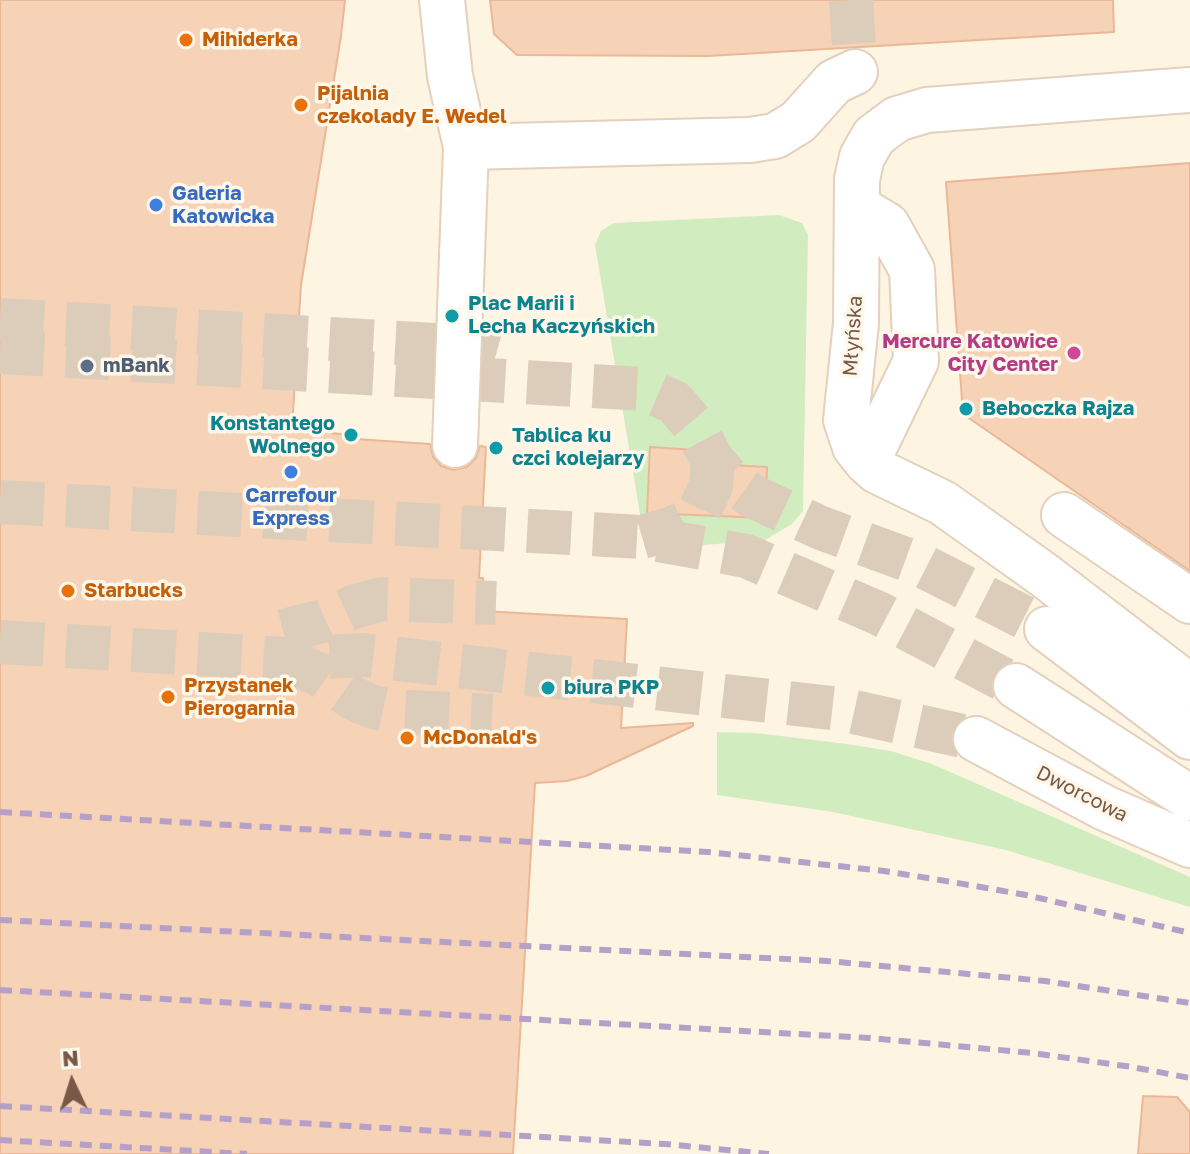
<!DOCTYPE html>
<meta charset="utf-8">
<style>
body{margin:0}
#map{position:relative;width:1190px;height:1154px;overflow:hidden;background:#fef4e2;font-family:"Golos Text",sans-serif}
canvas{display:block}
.north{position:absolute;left:32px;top:1042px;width:80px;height:80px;-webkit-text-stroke:6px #fff7ea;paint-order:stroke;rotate:356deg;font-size:22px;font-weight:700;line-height:32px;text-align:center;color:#785946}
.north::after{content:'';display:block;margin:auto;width:28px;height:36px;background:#785946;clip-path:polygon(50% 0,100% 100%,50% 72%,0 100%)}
</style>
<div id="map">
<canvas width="1190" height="1154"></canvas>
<div class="north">N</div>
</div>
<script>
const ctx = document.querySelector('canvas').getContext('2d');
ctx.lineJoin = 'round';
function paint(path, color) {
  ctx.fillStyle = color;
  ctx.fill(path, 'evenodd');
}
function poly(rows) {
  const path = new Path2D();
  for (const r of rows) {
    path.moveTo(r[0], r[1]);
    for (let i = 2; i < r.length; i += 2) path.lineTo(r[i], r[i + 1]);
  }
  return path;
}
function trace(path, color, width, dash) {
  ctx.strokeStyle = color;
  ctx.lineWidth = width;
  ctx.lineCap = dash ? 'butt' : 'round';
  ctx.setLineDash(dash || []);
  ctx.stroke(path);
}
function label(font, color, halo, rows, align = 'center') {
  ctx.font = font + ' "Golos Text",sans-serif';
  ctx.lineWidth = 7;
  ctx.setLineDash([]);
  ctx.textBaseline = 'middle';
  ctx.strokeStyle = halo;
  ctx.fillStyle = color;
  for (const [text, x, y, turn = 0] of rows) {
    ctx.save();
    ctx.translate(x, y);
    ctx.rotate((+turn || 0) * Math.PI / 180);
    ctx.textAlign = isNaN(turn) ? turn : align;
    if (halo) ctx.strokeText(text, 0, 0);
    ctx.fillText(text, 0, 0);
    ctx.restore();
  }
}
const green = poly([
 [779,215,802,223,808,235,803,511,792,524,765,540,692,546,664,542,647,530,641,520,595,245,601,231,614,223],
 [717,732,756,733,847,744,891,751,932,764,1190,877,1190,907,1006,850,833,812,717,795]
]);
const building = poly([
 [0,0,345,0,341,36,301,285,292,428,356,436,356,439,430,444,433,457,441,466,453,470,467,467,476,458,480,446,486,447,479,578,483,578,482,611,627,619,621,728,693,723,693,726,586,776,567,781,535,783,513,1154,0,1154,0,0],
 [490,0,1113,0,1114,32,708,56,517,55,494,34,490,0],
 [1190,163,1190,571,963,414,946,182,1190,163],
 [650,447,695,450,695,463,767,467,765,518,647,513,650,447],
 [1143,1096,1177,1097,1190,1112,1190,1154,1138,1154,1143,1096]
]);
const minorTunnel = poly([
 [851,0,854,47],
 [0,320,453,346,495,358],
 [0,352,644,389,674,402,693,424,713,461,731,481,752,496,821,528,919,564,1047,629],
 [0,502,642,537,746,556,878,613,1016,686],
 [642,537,673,528,689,520,700,509,711,486,713,461],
 [283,631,323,621,353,607,382,599,496,603],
 [0,642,284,659,363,655,840,709,976,739],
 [286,660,320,675,354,699,373,707,391,711,492,716]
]);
const minor = poly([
 [442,0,450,76,466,147,750,140,775,136,798,122,834,82,855,72],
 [1190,90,927,110,897,119,874,136,862,157,857,179,856,323,846,420,855,447,867,462,877,471,943,503,1044,575,1190,687],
 [857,207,887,225,912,270,916,361,867,462],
 [455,445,466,147],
 [1064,515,1190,601],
 [1047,629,1190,737],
 [1016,686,1190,798],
 [976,739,1105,808,1190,845]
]);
const rail = poly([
 [0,812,708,852,884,871,952,882,1026,895,1190,933],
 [0,920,827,961,1045,981,1190,1003],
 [0,990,870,1038,1032,1053,1132,1067,1190,1078],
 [0,1106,665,1144,769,1154],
 [0,1140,247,1154]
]);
const markers = [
 [186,40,8,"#e8710a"],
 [301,105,8,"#e8710a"],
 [156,205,8,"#3f7fe0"],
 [452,316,8,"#0f9aa8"],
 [1074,353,8,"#d1479c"],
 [87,366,8,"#5c6f8a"],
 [966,409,8,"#0f9aa8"],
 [351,435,8,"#0f9aa8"],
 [496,448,8,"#0f9aa8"],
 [291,472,8,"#3f7fe0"],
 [68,591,8,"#e8710a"],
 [548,688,8,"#0f9aa8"],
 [168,697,8,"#e8710a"],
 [407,738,8,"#e8710a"]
];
const foodNames = [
 ["Mihiderka",202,40],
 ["Pijalnia",317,94],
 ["czekolady E. Wedel",317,117],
 ["Starbucks",84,591],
 ["Przystanek",184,686],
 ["Pierogarnia",184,709],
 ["McDonald's",423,738]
];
const shopNames = [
 ["Galeria",172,194],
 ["Katowicka",172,217],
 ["Carrefour",291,496,"center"],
 ["Express",291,519,"center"]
];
const cultureNames = [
 ["Plac Marii i",468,304],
 ["Lecha Kaczyńskich",468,327],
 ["Beboczka Rajza",982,409],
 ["Konstantego",335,424,"right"],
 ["Wolnego",335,447,"right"],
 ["Tablica ku",512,436],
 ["czci kolejarzy",512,459],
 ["biura PKP",564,688]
];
const streetNames = [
 ["Młyńska",853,336,-86],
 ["Dworcowa",1082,794,27]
];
const hotelNames = [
 ["Mercure Katowice",1058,342],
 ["City Center",1058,365]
];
const serviceNames = [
 ["mBank",103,366]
];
paint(green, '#d1edbf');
paint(building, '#f6d2b7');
trace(building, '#eab896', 2);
trace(minorTunnel, '#dccdbb', 44, [44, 22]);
trace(minor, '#e3d0bd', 48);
trace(minor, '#fff', 44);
trace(rail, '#b6a0c8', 6, [12, 8]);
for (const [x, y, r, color] of markers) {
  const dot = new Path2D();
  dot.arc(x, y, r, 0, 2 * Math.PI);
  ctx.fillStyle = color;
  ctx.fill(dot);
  trace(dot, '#fff7ea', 3);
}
label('bold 20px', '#c56008', '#fff7ea', foodNames, 'left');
label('bold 20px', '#366cbe', '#fff7ea', shopNames, 'left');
label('bold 20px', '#0d838f', '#fff7ea', cultureNames, 'left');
label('20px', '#785946', '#fff7ea', streetNames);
label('bold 20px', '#b23c85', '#fff7ea', hotelNames, 'right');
label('bold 20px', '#4e5e75', '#fff7ea', serviceNames, 'left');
</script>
